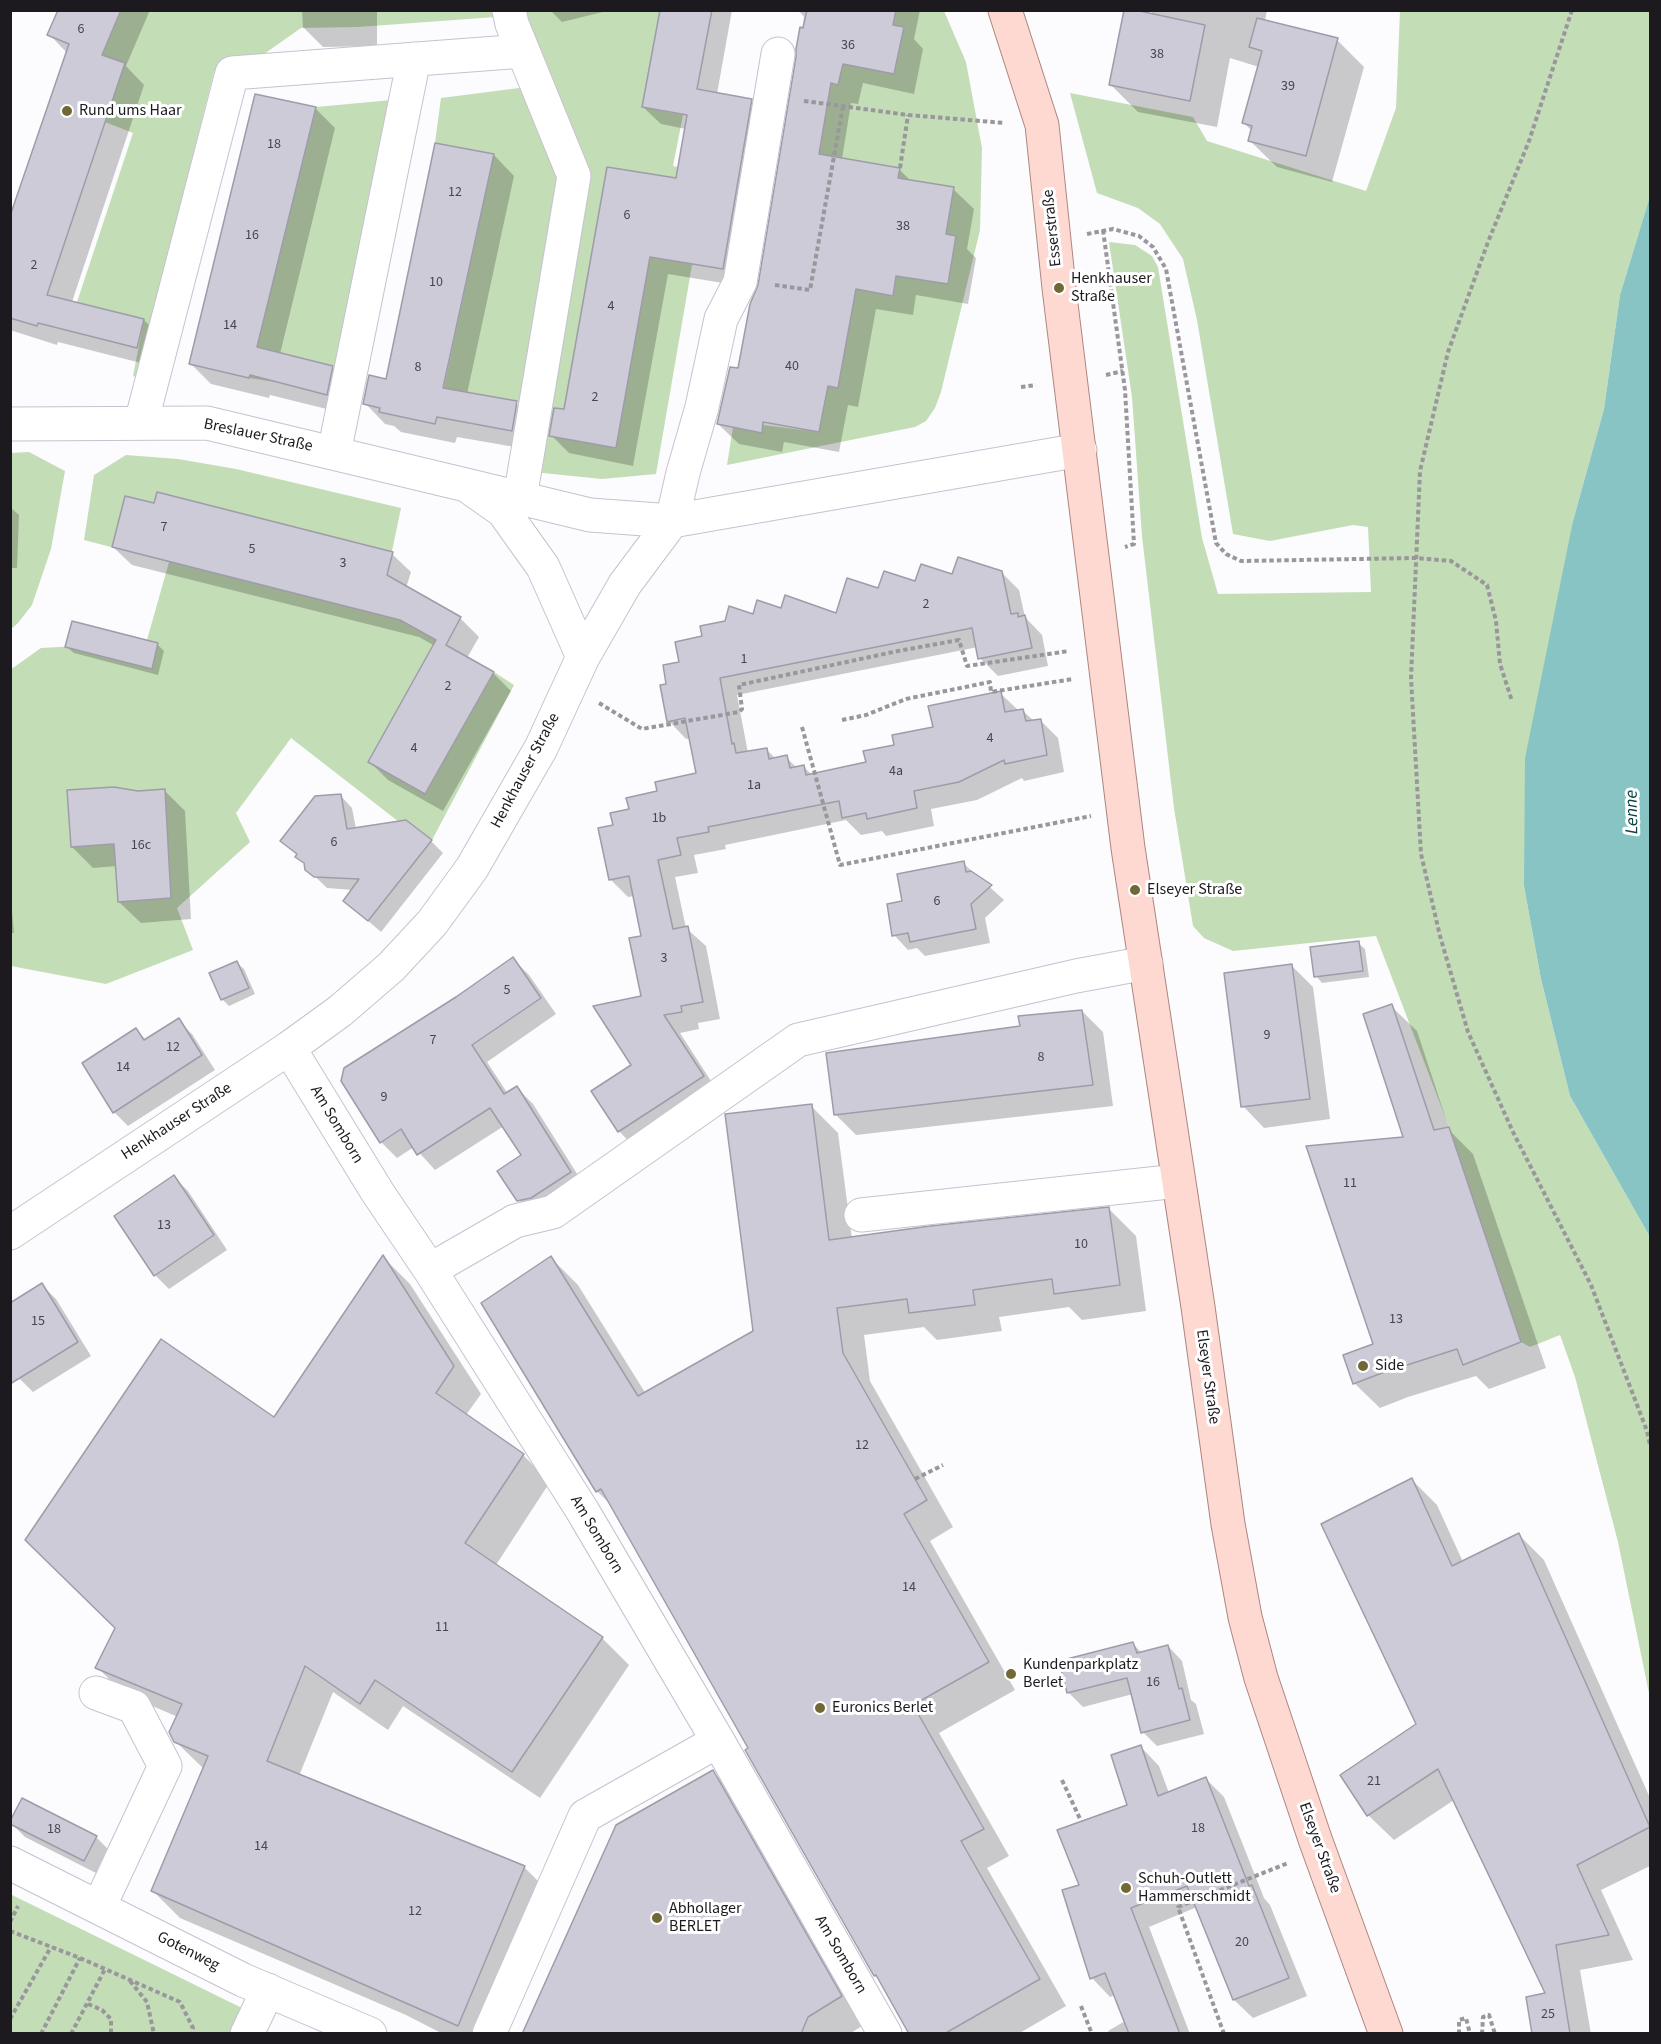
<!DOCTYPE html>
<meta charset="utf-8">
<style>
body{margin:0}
#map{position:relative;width:1661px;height:2044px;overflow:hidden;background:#fcfbfe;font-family:"Source Sans 3",sans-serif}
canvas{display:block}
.frame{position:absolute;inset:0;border:12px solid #1c1a1f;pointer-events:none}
</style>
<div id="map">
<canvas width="1661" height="2044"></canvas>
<div class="frame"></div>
</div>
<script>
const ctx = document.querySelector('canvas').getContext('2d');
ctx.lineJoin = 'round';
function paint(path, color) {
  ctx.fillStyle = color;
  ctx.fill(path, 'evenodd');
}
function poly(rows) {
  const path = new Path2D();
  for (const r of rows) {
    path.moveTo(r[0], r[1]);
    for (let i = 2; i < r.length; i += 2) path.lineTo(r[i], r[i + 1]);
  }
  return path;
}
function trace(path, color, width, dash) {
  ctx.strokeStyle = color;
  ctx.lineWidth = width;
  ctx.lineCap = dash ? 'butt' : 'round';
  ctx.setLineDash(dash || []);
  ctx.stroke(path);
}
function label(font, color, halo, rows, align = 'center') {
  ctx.font = font + ' "Source Sans 3",sans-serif';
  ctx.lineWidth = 6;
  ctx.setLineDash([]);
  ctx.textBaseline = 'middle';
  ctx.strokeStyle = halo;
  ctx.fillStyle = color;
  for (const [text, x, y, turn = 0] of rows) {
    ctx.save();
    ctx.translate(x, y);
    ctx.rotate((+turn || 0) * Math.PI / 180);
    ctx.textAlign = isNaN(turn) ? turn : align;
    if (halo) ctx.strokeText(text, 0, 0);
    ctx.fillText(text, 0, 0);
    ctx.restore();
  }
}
const green = poly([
 [121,11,495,11,496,17,358,27,301,28,254,61,224,64,214,72,182,198,143,379,133,376,144,319,77,302,133,133,105,122,125,63,102,55],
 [522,11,660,11,642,107,683,115,673,166,716,175,700,265,692,265,656,474,602,479,533,472,573,229],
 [896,11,944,11,966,62,982,148,980,230,941,392,935,408,926,421,915,427,727,465,733,427,761,432,763,425,819,432,828,386,800,267,824,125,800,77,838,85,843,64,894,74,904,27,893,25],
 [1400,11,1650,11,1650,196,1620,295,1604,409,1573,521,1524,886,1541,979,1570,1096,1650,1237,1650,1698,1618,1542,1575,1377,1560,1335,1530,1347,1521,1342,1449,1127,1376,936,1233,951,1204,938,1193,926,1174,808,1142,536,1132,397,1109,242,1135,245,1152,256,1158,267,1202,538,1218,594,1371,592,1368,527,1353,525,1270,541,1233,534,1197,320,1183,259,1160,224,1138,208,1097,193,1070,93,1193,117,1207,141,1366,191,1396,108],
 [527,87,559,171,528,403,468,392,441,401,494,154,435,143,441,98],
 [392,100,342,368,283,353,275,382,249,378,316,107],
 [29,452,65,471,51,549,32,605,18,623,11,629,11,453],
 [126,455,178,459,236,469,401,508,387,575,461,617,446,645,494,672,514,685,432,840,403,825,291,738,236,813,250,842,177,908,193,950,106,984,11,966,10,670,41,648,151,642,147,640,169,562,84,540,94,475],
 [10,1894,244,2009,231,2033,11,2033]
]);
const water = poly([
 [1650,196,1650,1237,1570,1096,1541,979,1524,886,1525,758,1573,521,1604,409,1620,295]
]);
const shadow = poly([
 [59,10,150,10,126,66,144,85,72,302,144,320,164,340,157,367,58,342,57,345,10,330,10,221,67,53,49,34],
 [302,10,377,10,377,46,323,47,303,27],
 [550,10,611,10,562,22],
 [661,10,732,10,717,94,751,100,769,118,741,286,668,274,633,466,569,453,551,435,565,411,677,180,686,129,661,124,643,107],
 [798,10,920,10,914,39,923,49,914,94,863,83,858,104,851,103,842,159,899,169,911,181,953,189,974,209,967,249,976,258,968,304,916,295,913,315,876,309,858,407,848,405,839,452,784,442,782,452,739,444,718,424,740,370,760,286,804,17],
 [1153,10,1267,10,1265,21,1337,40,1364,67,1332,182,1277,167,1250,141,1252,131,1244,123,1259,67,1230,58,1217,127,1138,112,1111,85],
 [315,108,335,128,280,354,332,367,352,388,347,414,270,395,269,398,211,384,190,363],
 [494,155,514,176,467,394,516,403,537,423,532,450,457,437,455,443,401,432,394,426,385,424,365,403,387,381],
 [10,507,19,515,17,568,10,568],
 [113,547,392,554,411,572,406,588,460,618,479,637,467,658,493,673,511,691,443,811,388,780,370,762,435,646,419,637,132,565],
 [1001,572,1019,590,1025,617,1042,635,1048,666,998,676,980,658,978,647,737,695,748,753,766,749,776,759,786,757,797,768,804,767,812,775,867,763,896,746,1000,693,1018,710,1023,711,1034,721,1040,720,1058,738,1064,772,1024,781,1022,778,977,800,931,809,934,826,886,836,882,831,861,835,846,820,725,845,726,849,694,855,698,873,675,877,686,928,706,946,720,1019,698,1023,699,1029,680,1033,720,1095,636,1149,619,1131,633,1066,643,997,642,937,634,896,628,897,610,879,615,826,631,810,659,793,698,774,691,738,686,739,669,721,668,685,681,663,704,637,754,616,782,610,837,615,879,590,953,576],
 [157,644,164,651,158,675,74,653,67,647],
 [164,790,185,811,191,919,141,923,119,902,117,866,93,868,72,847,138,792],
 [340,795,352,808,356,829,431,841,443,853,381,932,345,901,353,890,327,888,307,869,306,865,298,856,282,841],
 [963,863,1004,900,985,918,990,943,925,956,917,948,908,950,894,935,904,902],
 [10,890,14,933,10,933],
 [1358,943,1365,949,1369,977,1322,983,1316,976],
 [513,959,529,975,556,1014,487,1062,508,1094,517,1088,533,1104,586,1188,535,1216,519,1200,523,1156,504,1126,435,1170,414,1147,397,1158,381,1142,346,1068],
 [237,963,244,969,255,994,229,1006,222,999],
 [1292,966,1313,987,1330,1119,1264,1128,1243,1106],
 [1391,1006,1417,1031,1450,1131,1473,1154,1546,1368,1489,1389,1476,1376,1408,1397,1380,1408,1354,1383,1374,1345,1405,1138],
 [1082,1011,1103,1032,1113,1106,856,1135,835,1114],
 [178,1020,192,1034,215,1070,128,1126,114,1112,136,1030,146,1040],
 [811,1106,838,1133,852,1239,1109,1209,1136,1236,1146,1311,1082,1320,1069,1307,999,1317,1002,1331,937,1340,924,1327,864,1335,870,1381,953,1527,930,1541,1015,1690,939,1733,1009,1856,987,1868,1066,2006,1018,2034,911,2034,883,1983,875,1976,747,1751,750,1749,612,1506,597,1491,551,1258,578,1285,646,1394,755,1332],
 [174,1177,188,1191,227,1250,169,1289,155,1275],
 [383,1257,410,1284,481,1394,466,1415,523,1455,550,1482,496,1565,602,1638,629,1665,540,1798,403,1706,388,1730,333,1692,299,1776,524,1867,551,1894,493,2034,443,2034,406,2015,180,1918,153,1891,204,1769,175,1741,178,1717,124,1694,97,1667,275,1419],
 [42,1285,56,1299,91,1356,33,1392,19,1378],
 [1412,1480,1437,1505,1463,1562,1519,1535,1544,1560,1650,1798,1650,1866,1601,1890,1633,1960,1580,1970,1591,2034,1533,2034,1547,1994,1454,1800,1394,1840,1368,1815,1342,1776,1418,1724],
 [1133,1644,1142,1653,1168,1646,1182,1661,1191,1700,1196,1704,1204,1734,1157,1746,1143,1732,1133,1694,1083,1707,1069,1693,1061,1662],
 [1141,1747,1159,1766,1169,1793,1206,1779,1224,1797,1264,1898,1270,1905,1307,1996,1253,2018,1234,2000,1197,1907,1149,1927,1190,2034,1109,2034,1108,2031,1125,2021,1115,1995,1110,1997,1092,1978,1080,1886,1129,1806],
 [712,1771,738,1797,867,2023,849,2034,524,2034],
 [11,1823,96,1837,110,1851,98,1874,25,1837]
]);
const building = poly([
 [58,10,121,10,102,55,125,63,47,295,144,319,137,348,38,323,37,326,10,318,10,216,69,44,47,35,58,10],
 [660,10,712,10,697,89,752,99,723,269,650,257,616,448,549,436,554,408,564,409,607,167,676,178,687,115,642,107,660,10],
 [807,10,896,10,893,25,904,27,894,74,843,64,838,85,831,83,819,154,900,168,898,178,954,187,946,234,956,236,948,284,896,276,893,296,856,289,838,388,828,386,819,432,763,422,762,433,717,424,730,367,738,368,750,304,758,285,796,57,796,49,800,27,803,28,807,10],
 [1124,10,1135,10,1205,25,1190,101,1109,85,1124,10],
 [1257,18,1338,38,1306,156,1248,141,1252,126,1242,123,1262,51,1249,47,1257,18],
 [255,94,316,107,257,347,333,366,327,395,250,375,249,378,189,364,255,94],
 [435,143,494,154,443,388,517,401,512,431,437,417,435,424,379,412,380,408,363,404,369,375,386,379,435,143],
 [157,492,393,552,387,575,461,617,446,645,494,672,425,794,368,762,436,640,400,620,112,547,125,496,154,503,157,492],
 [958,557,1002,571,1011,614,1018,613,1018,617,1025,615,1032,648,978,659,972,628,720,678,732,744,734,743,736,753,767,748,769,759,787,755,790,768,804,765,806,775,866,762,863,751,894,745,892,735,933,727,928,706,1001,691,1005,712,1023,709,1026,721,1041,719,1047,755,1005,764,1004,760,959,782,914,791,917,808,867,819,866,813,842,818,839,801,708,827,709,832,677,838,681,855,658,860,673,929,688,926,703,1002,681,1006,682,1012,664,1015,704,1076,618,1132,591,1091,631,1065,593,1006,641,996,629,938,641,936,629,876,609,880,598,828,613,825,610,813,629,809,626,798,657,791,655,782,696,773,685,718,667,722,660,685,666,684,663,665,679,662,675,642,702,636,700,626,725,621,729,606,753,614,757,600,781,608,785,595,836,613,847,578,878,588,884,571,915,581,921,564,952,574,958,557],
 [72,621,158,643,152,669,65,647,72,621],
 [114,787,138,791,165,789,171,898,118,902,114,844,71,847,67,790,114,787],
 [341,794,347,829,406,820,432,840,368,921,343,901,359,879,314,877,305,870,304,863,295,857,297,854,280,841,315,796,341,794],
 [964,861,966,872,971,871,992,885,971,904,976,929,910,942,908,933,892,936,887,904,902,901,897,874,964,861],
 [1359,941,1363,971,1314,977,1310,947,1359,941],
 [513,957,541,998,472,1045,504,1094,517,1086,571,1172,531,1198,517,1201,497,1171,521,1155,490,1108,417,1155,401,1129,380,1143,341,1081,344,1068,456,997,513,957],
 [237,961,249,988,221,1000,209,973,237,961],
 [1292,964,1310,1099,1241,1107,1224,973,1292,964],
 [1392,1004,1434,1130,1449,1127,1521,1342,1463,1365,1457,1349,1382,1373,1353,1384,1343,1355,1373,1344,1306,1146,1403,1137,1363,1014,1392,1004],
 [1082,1010,1093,1085,834,1115,826,1053,1020,1026,1018,1016,1082,1010],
 [179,1018,202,1055,113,1113,82,1063,136,1028,144,1040,179,1018],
 [812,1104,829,1240,930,1226,1109,1207,1120,1285,1054,1294,1052,1279,973,1290,975,1305,909,1313,907,1299,837,1308,843,1353,927,1500,904,1514,989,1662,913,1705,984,1829,961,1841,1040,1979,944,2034,909,2034,876,1975,874,1976,745,1750,748,1748,601,1489,596,1492,481,1303,551,1256,638,1396,753,1331,725,1114,812,1104],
 [174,1175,214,1235,154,1276,114,1216,174,1175],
 [383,1255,454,1366,436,1393,524,1454,465,1543,603,1637,512,1772,375,1680,360,1704,305,1666,267,1761,525,1866,458,2026,151,1891,208,1756,174,1742,169,1732,182,1704,95,1668,115,1628,25,1540,161,1339,274,1417,383,1255],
 [42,1283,78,1342,10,1384,10,1303,42,1283],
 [1412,1478,1452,1566,1519,1533,1650,1827,1577,1865,1609,1935,1556,1945,1570,2034,1532,2034,1526,1997,1545,1993,1438,1769,1367,1816,1340,1775,1416,1724,1321,1524,1412,1478],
 [1133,1642,1137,1653,1168,1645,1179,1689,1182,1688,1190,1720,1141,1733,1127,1678,1067,1693,1059,1661,1133,1642],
 [1141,1745,1158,1796,1206,1777,1249,1886,1252,1885,1289,1978,1233,2000,1187,1886,1131,1908,1180,2034,1129,2034,1105,1973,1090,1979,1062,1890,1079,1885,1057,1830,1127,1805,1111,1755,1141,1745],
 [713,1770,842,1996,808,2017,801,2034,522,2034,616,1825,713,1770],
 [22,1798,97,1836,84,1861,10,1824,10,1821,22,1798]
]);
const path = poly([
 [1572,10,1529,141,1488,242,1448,352,1420,471,1411,678,1421,854,1440,936,1468,1032,1513,1132,1591,1285,1647,1431,1650,1445],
 [804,101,908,115,1005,123],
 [900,168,908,115],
 [1103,230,1125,390,1134,544,1125,547],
 [1087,234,1113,229,1139,236,1153,247,1166,269,1216,543,1226,554,1241,561,1416,558,1451,561,1487,585,1496,621,1500,664,1512,701],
 [775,285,810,290,843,106],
 [1106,375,1123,371],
 [1021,387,1036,385],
 [599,703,642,729,739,712,742,709,739,685,898,651,959,640,967,666,1069,651],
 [842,720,866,715,906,699,990,682,991,692,1073,679],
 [802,727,840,865,1091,816],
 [915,1479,943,1465],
 [1062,1780,1081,1821],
 [10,1922,18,1906],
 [10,1931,80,1958,180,2002,193,2028,192,2034],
 [130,1981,147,2002,154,2034],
 [88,2004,102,2010,111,2019,111,2034],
 [1081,2006,1092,2034],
 [10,2019,51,1947],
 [41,2034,80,1958],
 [71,2034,105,1969],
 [1224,2034,1178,1907,1288,1863],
 [1459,2034,1459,2020,1466,2018,1470,2034],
 [1482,2034,1483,2017,1489,2015,1495,2034]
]);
const minor = poly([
 [509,10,512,24,574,176,520,498],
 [141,423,232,73,523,51],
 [10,424,207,423,466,485,503,511,543,567,583,657],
 [334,453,414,59],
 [466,485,590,515,672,521,683,473,702,407,721,319,740,282,778,54],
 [289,1048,378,1193,430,1270,582,1510,718,1741,885,2034],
 [861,1215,1178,1181],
 [10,1233,289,1048,340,1011,391,967,432,923,472,868,541,748,583,657,625,584,672,521,1080,450],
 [430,1270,515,1221,553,1212,798,1040,1076,976,1146,963],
 [96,1693,134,1707,165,1766,99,1907],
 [10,1863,243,1980,370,2034],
 [247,2034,268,1990],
 [489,2034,585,1816,718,1741]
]);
const major = poly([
 [1005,10,1042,125,1059,288,1128,848,1198,1307,1228,1524,1245,1617,1261,1678,1315,1839,1386,2034]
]);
const markers = [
 [67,111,6,"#726835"],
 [1059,288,6,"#726835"],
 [1135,890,6,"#726835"],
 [1363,1366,6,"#726835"],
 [1011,1674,6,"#726835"],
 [820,1708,6,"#726835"],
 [1126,1888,6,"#726835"],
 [657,1918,6,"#726835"]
];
const numberNames = [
 ["6",81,30],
 ["36",848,46],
 ["38",1157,55],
 ["39",1288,87],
 ["18",274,145],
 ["12",455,193],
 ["6",627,216],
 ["38",903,227],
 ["16",252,236],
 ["2",34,266],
 ["10",436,283],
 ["4",611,307],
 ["14",230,326],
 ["40",792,367],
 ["8",418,368],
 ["2",595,398],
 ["7",164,528],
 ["5",252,550],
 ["3",343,564],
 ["2",926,605],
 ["1",744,660],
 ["2",448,687],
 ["4",990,739],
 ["4",414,749],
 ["4a",896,772],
 ["1a",754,786],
 ["1b",659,819],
 ["6",334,843],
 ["16c",141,846],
 ["6",937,902],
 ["3",664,959],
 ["5",507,991],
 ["9",1267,1036],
 ["7",433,1041],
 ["12",173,1048],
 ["8",1041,1058],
 ["14",123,1068],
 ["9",384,1098],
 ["11",1350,1184],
 ["13",164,1226],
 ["10",1081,1245],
 ["13",1396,1320],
 ["15",38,1322],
 ["12",862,1446],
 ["14",909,1588],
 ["11",442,1628],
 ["16",1153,1683],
 ["21",1374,1782],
 ["18",1198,1829],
 ["18",54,1830],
 ["14",261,1847],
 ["12",415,1912],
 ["20",1242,1943],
 ["25",1548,2015]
];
const poiNames = [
 ["Rund ums Haar",79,111],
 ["Henkhauser",1071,279],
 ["Straße",1071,297],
 ["Elseyer Straße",1147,890],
 ["Side",1375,1366],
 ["Kundenparkplatz",1023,1665],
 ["Berlet",1023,1683],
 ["Euronics Berlet",832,1708],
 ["Schuh-Outlett",1138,1879],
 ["Hammerschmidt",1138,1897],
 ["Abhollager",669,1909],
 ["BERLET",669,1927]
];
const streetNames = [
 ["Esserstraße",1053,228,-96],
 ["Breslauer Straße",258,436,12],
 ["Henkhauser Straße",526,771,-62],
 ["Henkhauser Straße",177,1122,-33],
 ["Am Somborn",336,1125,59],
 ["Elseyer Straße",1207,1377,82],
 ["Am Somborn",596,1535,59],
 ["Elseyer Straße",1319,1848,70],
 ["Gotenweg",188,1952,27],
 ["Am Somborn",840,1955,60]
];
const waterNames = [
 ["Lenne",1633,812,-91]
];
paint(green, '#c3ddb6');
paint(water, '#88c4c4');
paint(shadow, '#0003');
paint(building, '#cccbd7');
trace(building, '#9e9ca9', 1.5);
trace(minor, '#c7c2cf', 35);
trace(major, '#ad8680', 35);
trace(path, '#99979b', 4, [4.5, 3]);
trace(minor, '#fff', 33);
trace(major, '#fdd9d2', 33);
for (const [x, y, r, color] of markers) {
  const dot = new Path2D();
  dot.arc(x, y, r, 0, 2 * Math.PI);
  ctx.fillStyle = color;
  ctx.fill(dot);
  trace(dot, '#fff', 2);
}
label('14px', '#48464d', null, numberNames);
label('16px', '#1c1a1f', '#fff', poiNames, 'left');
label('16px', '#1c1a1f', '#fff', streetNames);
label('italic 18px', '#074142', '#fff', waterNames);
</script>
